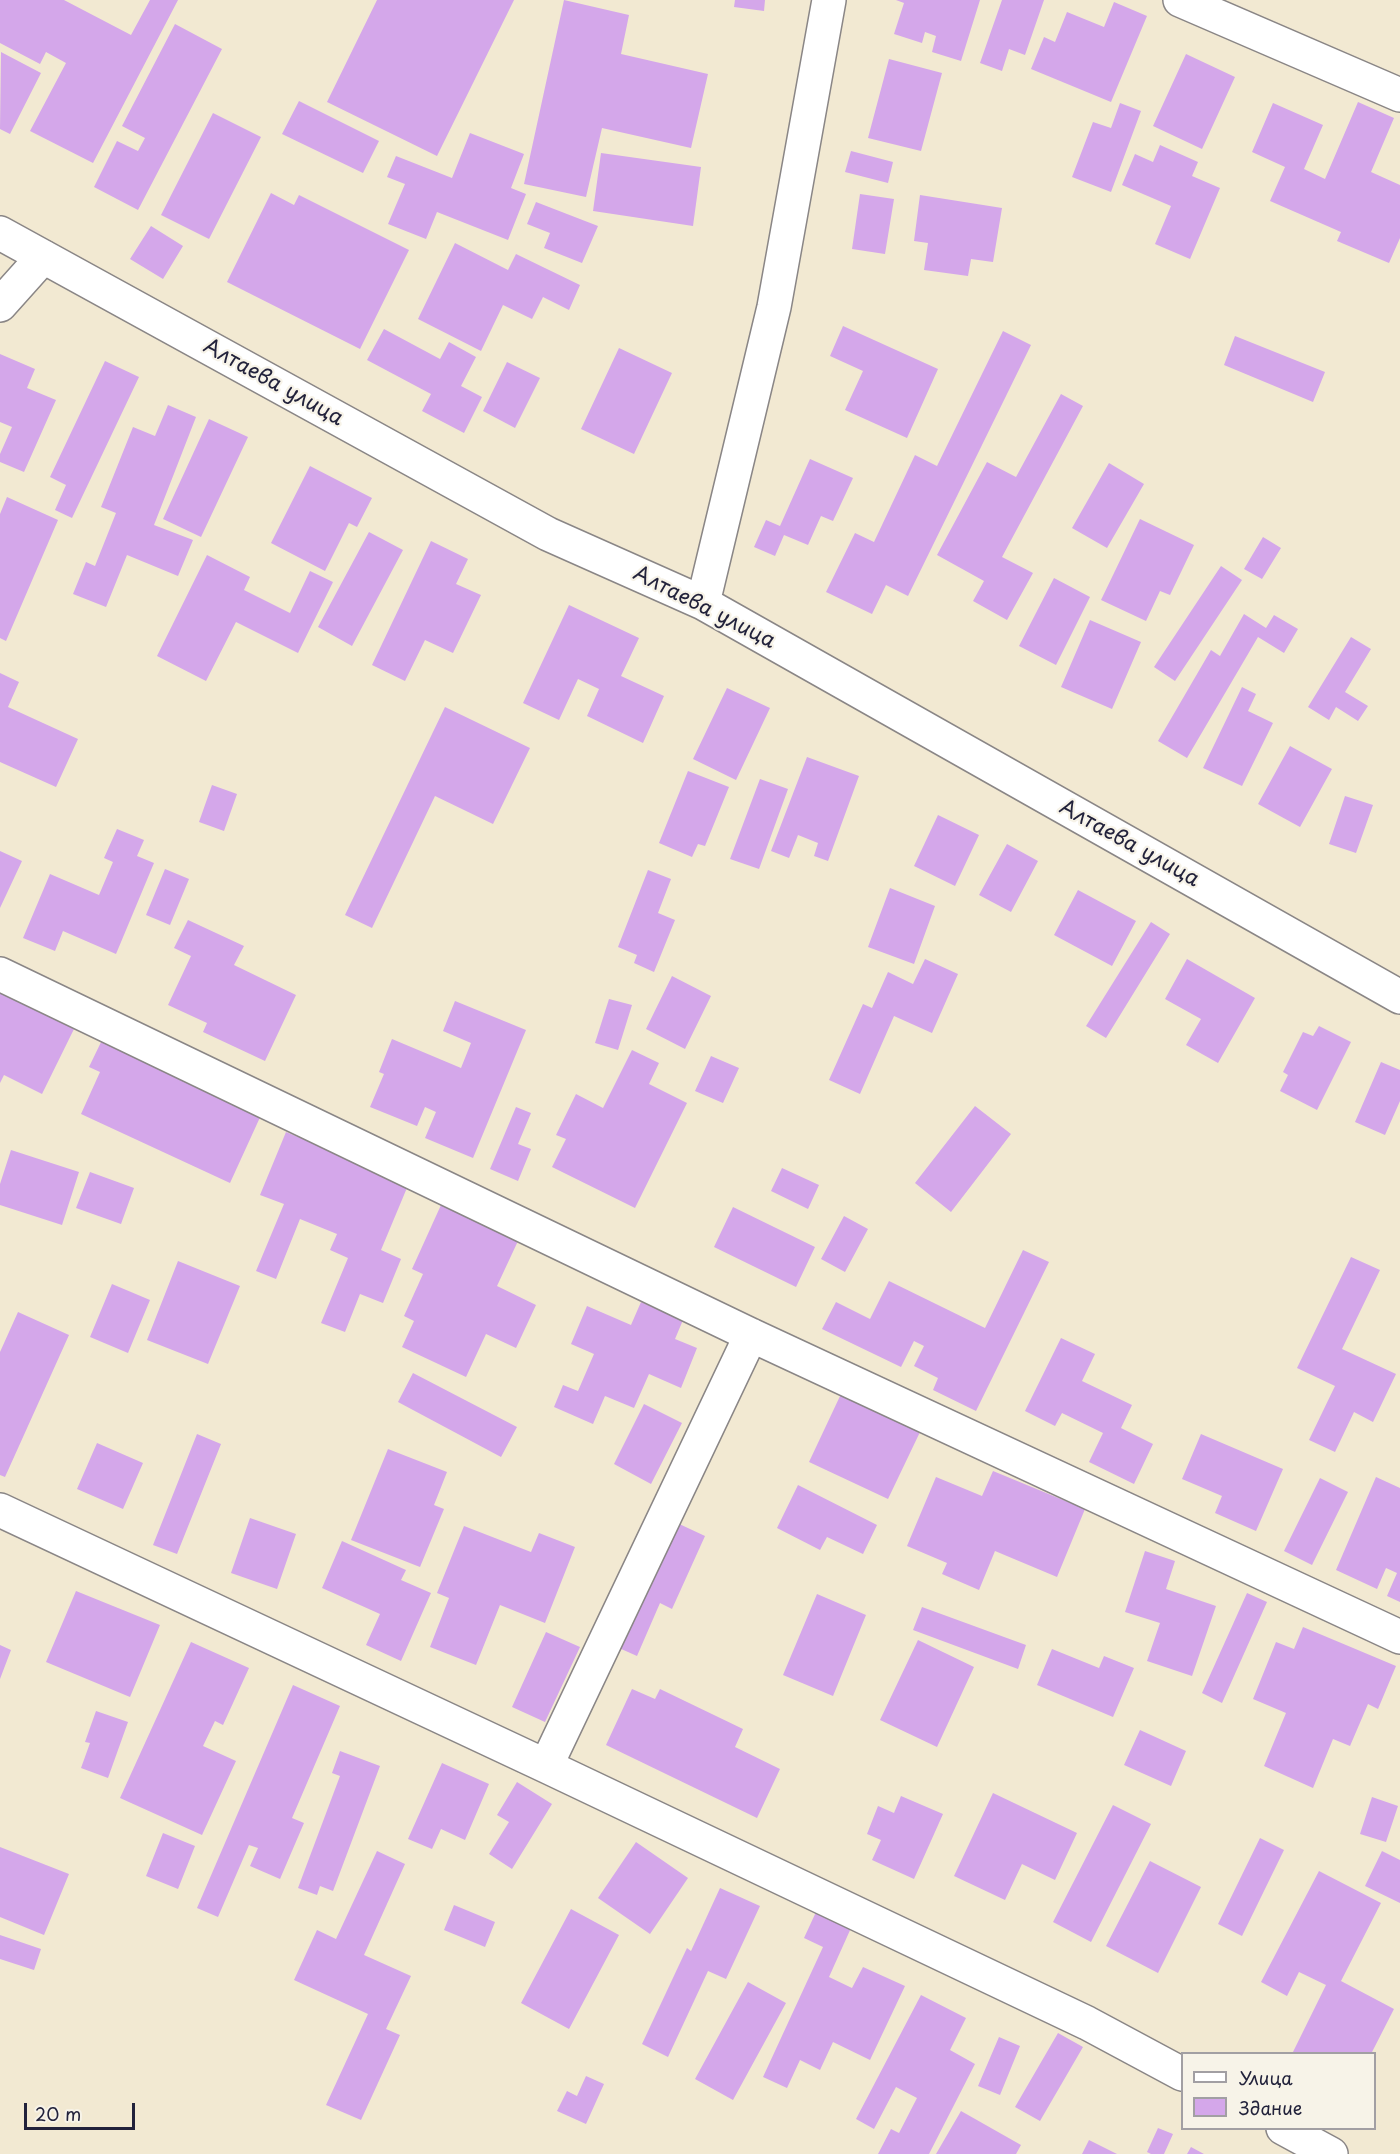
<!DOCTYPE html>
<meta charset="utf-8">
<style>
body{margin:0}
#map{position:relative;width:1400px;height:2154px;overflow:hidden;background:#f2e9d2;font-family:"Playpen Sans",sans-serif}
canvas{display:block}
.legend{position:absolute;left:1181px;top:2052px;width:195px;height:78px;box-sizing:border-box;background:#f7f3e8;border:2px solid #a29fa3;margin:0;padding:8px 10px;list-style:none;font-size:18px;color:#22223b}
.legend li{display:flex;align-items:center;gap:12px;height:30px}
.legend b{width:30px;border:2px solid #a29fa3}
.scale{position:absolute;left:24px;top:2103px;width:111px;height:27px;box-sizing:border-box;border:3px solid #22223b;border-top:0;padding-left:8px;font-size:18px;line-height:21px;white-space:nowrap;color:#22223b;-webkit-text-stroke:4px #f7f3e8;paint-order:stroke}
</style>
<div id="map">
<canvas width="1400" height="2154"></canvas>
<ul class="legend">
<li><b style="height:8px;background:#fff"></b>Улица</li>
<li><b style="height:16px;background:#d4a7ea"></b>Здание</li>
</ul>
<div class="scale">20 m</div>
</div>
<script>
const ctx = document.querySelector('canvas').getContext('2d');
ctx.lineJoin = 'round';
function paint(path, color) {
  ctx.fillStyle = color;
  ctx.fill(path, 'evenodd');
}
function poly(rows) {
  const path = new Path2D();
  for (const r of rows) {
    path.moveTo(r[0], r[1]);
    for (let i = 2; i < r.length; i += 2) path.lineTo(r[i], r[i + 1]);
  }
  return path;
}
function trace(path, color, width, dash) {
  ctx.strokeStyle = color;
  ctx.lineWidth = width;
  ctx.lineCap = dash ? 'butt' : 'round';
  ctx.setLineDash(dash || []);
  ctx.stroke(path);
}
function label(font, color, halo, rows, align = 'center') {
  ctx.font = font + ' "Playpen Sans",sans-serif';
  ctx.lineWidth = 4.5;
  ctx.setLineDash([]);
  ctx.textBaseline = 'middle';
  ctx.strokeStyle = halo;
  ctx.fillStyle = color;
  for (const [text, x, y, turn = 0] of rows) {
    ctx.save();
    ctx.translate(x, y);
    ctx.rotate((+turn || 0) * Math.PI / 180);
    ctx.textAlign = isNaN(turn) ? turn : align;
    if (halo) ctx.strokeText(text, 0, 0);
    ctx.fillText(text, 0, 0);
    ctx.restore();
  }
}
const building = poly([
 [0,0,64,0,131,35,150,0,178,0,93,163,30,131,66,63,46,52,40,64,0,43],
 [377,0,514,0,437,156,327,102],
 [564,0,629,15,621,54,708,74,691,148,602,128,586,197,524,184],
 [735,0,765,0,764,11,734,7],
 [896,0,980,0,961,61,932,52,936,36,925,32,922,43,894,34,904,3],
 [1002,0,1044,0,1025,55,1009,49,1002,71,980,63],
 [1114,2,1147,16,1111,102,1031,69,1044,37,1055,42,1067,12,1104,27],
 [175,24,222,49,138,210,94,187,117,141,138,151,145,138,122,126],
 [1,52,41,73,10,134,0,129],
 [1186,54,1235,77,1202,149,1153,126],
 [889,59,942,73,921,151,868,138],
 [299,101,379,141,363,173,282,134],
 [1358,102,1394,118,1371,172,1400,185,1400,238,1389,263,1337,241,1341,232,1270,201,1285,167,1252,152,1273,103,1323,125,1304,169,1325,179],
 [1120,103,1141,111,1111,192,1072,177,1093,122,1111,128],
 [213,113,261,137,209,239,161,215],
 [470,133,524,154,511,188,526,194,508,240,437,212,426,239,388,224,405,184,387,177,396,156,452,178],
 [1160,145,1198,162,1192,176,1220,188,1190,259,1155,244,1171,206,1122,185,1135,154,1153,162],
 [851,151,893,162,888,183,845,172],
 [601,153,701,167,693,226,593,211],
 [271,193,294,205,299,195,409,250,360,349,227,282],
 [860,194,894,199,885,254,852,249],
 [920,195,1002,208,993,262,971,259,968,276,924,270,928,243,914,241],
 [536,202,598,226,582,263,544,248,550,233,527,224],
 [151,226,183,246,163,279,130,259],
 [455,243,508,270,516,254,580,285,569,310,543,297,532,319,503,305,481,351,418,319],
 [843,326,938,369,907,438,845,410,863,371,830,356],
 [384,329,440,359,449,342,476,357,461,386,482,397,464,433,422,411,431,394,367,360],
 [1003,331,1031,345,908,596,886,585,872,614,826,592,855,533,874,542,915,455,937,466],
 [1235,336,1325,372,1313,402,1224,365],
 [619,348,672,373,634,454,581,429],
 [0,354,35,369,27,388,56,400,24,472,0,462,0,454,12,427,0,422],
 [105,361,139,377,72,518,55,510,66,485,50,477],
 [507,362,540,378,515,428,483,411],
 [1061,394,1083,406,1002,557,1033,573,1007,620,973,601,984,581,937,555,987,462,1016,477],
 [168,405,196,417,154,525,193,540,178,576,127,555,106,607,73,594,86,562,95,566,116,513,101,507,133,427,155,436],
 [209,419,248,437,201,537,163,519],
 [810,459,853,478,833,521,821,516,808,545,784,535,775,556,754,547,766,520,780,526],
 [1109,463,1144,484,1107,548,1072,528],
 [310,466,372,498,357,527,349,523,325,571,271,543],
 [7,497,58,520,6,641,0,638,0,514],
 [1140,519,1194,545,1170,595,1160,591,1146,621,1101,600],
 [369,532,403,550,352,646,318,627],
 [1263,537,1281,548,1262,579,1244,569],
 [431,541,468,559,456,584,481,595,453,653,425,640,405,681,372,665],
 [207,555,250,577,244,590,290,613,310,571,333,582,298,653,236,622,206,681,157,656],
 [1221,566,1242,580,1175,681,1154,667],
 [1054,578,1090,597,1056,665,1019,646],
 [569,605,639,638,621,676,664,696,643,743,587,716,599,689,578,679,559,720,523,703],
 [1244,614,1266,628,1274,615,1298,629,1284,653,1258,637,1187,758,1158,741,1211,650,1220,656],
 [1090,620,1141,642,1112,709,1061,687],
 [1351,637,1371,649,1345,692,1368,706,1358,721,1336,707,1329,720,1308,707],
 [0,673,19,682,8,707,78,739,56,787,0,762],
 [1242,687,1256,694,1248,711,1273,723,1242,786,1203,768],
 [727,688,770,708,736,780,693,759],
 [445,707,530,748,493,824,435,796,372,928,345,915],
 [1290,746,1332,769,1300,827,1258,804],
 [807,757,859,776,828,861,814,856,818,843,798,835,789,858,771,851],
 [688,771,729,787,705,846,698,844,692,857,659,843],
 [760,779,788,789,759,869,730,859],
 [212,785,237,794,224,831,199,822],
 [1345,796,1373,805,1356,853,1329,844],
 [938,815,979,835,955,886,914,866],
 [117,829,144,840,137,856,154,863,116,954,63,931,55,951,23,938,50,874,99,895,113,862,104,858],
 [1007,844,1038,861,1011,912,979,895],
 [0,851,22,861,0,908],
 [165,869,189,879,170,925,146,915],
 [648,870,671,879,658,913,675,920,654,972,634,963,637,955,618,947],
 [890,888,935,906,914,964,868,947],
 [1078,890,1136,921,1112,966,1054,935],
 [188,920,244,946,234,965,296,995,265,1061,203,1032,207,1023,168,1005,191,956,174,948],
 [1151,922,1170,934,1106,1038,1086,1026],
 [925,959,958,974,932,1033,894,1016,860,1094,829,1080,863,1004,872,1008,888,972,913,984],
 [1187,959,1255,998,1218,1063,1186,1045,1201,1019,1165,999],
 [672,976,711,996,685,1049,646,1029],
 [0,992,74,1029,42,1094,4,1075,0,1083],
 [609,999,632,1005,618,1050,595,1043],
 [455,1001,526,1030,473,1158,425,1138,436,1112,425,1107,417,1126,370,1107,384,1074,379,1072,392,1039,461,1068,471,1043,443,1031],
 [1319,1026,1351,1042,1317,1110,1280,1091,1288,1075,1283,1072,1303,1032,1313,1036],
 [103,1038,262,1113,230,1183,81,1114,100,1072,89,1067],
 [632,1050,659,1063,649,1084,687,1103,635,1208,552,1167,566,1139,556,1135,576,1094,603,1108],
 [711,1056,739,1068,723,1103,695,1091],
 [1381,1062,1400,1070,1400,1101,1385,1135,1355,1122],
 [975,1106,1011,1134,951,1212,915,1183],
 [516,1107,531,1113,518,1144,531,1149,518,1181,490,1169],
 [286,1132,409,1183,381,1250,401,1259,383,1303,360,1294,345,1332,321,1323,348,1258,330,1250,337,1234,300,1219,276,1279,256,1271,284,1204,260,1195],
 [11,1150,79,1172,62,1225,0,1205,0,1184],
 [782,1168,819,1185,808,1209,771,1191],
 [90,1172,134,1188,121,1224,76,1208],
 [441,1205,518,1241,497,1286,536,1305,516,1348,486,1334,466,1377,402,1347,414,1321,404,1316,423,1274,412,1269],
 [733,1207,815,1247,796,1287,714,1247],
 [844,1216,868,1229,845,1272,821,1259],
 [1023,1250,1049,1262,976,1411,933,1390,938,1378,914,1366,924,1346,914,1341,901,1367,822,1329,836,1302,870,1319,889,1281,985,1328],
 [1351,1257,1380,1270,1342,1349,1396,1374,1373,1422,1354,1412,1335,1452,1309,1440,1335,1386,1297,1368],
 [178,1261,240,1286,208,1364,147,1340],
 [112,1284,150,1300,128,1353,90,1337],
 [641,1302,683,1320,675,1339,697,1348,681,1388,649,1374,634,1408,605,1396,593,1424,554,1407,563,1385,578,1391,594,1354,571,1344,587,1306,631,1325],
 [18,1312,69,1335,5,1477,0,1475,0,1352],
 [1061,1338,1095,1354,1082,1381,1132,1405,1121,1428,1153,1444,1134,1484,1089,1462,1103,1433,1062,1413,1055,1426,1025,1411],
 [413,1373,517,1427,501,1457,398,1402],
 [841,1394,920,1432,888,1499,809,1462],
 [644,1404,682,1423,651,1484,614,1464],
 [197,1434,221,1444,177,1554,153,1545],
 [1201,1434,1283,1469,1256,1531,1215,1513,1222,1496,1182,1479],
 [97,1443,143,1463,123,1509,77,1489],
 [388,1449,447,1472,434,1505,444,1509,420,1567,351,1540],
 [993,1471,1085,1509,1057,1577,995,1551,979,1590,942,1574,947,1563,907,1546,936,1477,982,1496],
 [1376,1477,1400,1488,1400,1602,1387,1596,1397,1573,1386,1568,1377,1589,1336,1570],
 [1320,1478,1348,1492,1312,1565,1284,1551],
 [798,1485,877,1525,863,1554,827,1537,820,1550,777,1528],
 [250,1518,296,1534,277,1589,231,1573],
 [675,1522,705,1536,672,1609,660,1603,637,1656,619,1648],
 [464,1526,531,1552,539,1533,575,1547,545,1623,500,1605,476,1665,430,1647,449,1598,437,1593],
 [342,1541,406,1570,401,1580,431,1593,401,1661,366,1645,380,1614,322,1588],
 [1145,1551,1175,1561,1166,1589,1216,1606,1192,1676,1147,1661,1160,1623,1125,1612],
 [76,1591,160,1625,130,1697,46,1662],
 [1247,1593,1267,1602,1222,1703,1202,1693],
 [817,1594,866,1615,833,1696,783,1675],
 [922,1607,1026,1645,1018,1669,913,1630],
 [1303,1627,1396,1666,1378,1709,1368,1704,1350,1746,1333,1739,1313,1788,1264,1766,1286,1713,1253,1699,1276,1642,1294,1649],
 [546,1632,580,1647,545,1722,512,1707],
 [918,1640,974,1667,937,1747,880,1720],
 [191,1642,249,1668,223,1725,215,1721,203,1746,236,1761,202,1835,120,1798],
 [0,1645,11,1650,0,1679],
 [1052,1649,1099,1668,1104,1656,1134,1668,1113,1717,1037,1685],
 [293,1685,340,1706,292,1818,304,1823,280,1879,250,1866,258,1848,249,1845,218,1917,197,1908],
 [632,1689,655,1699,660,1689,743,1729,735,1747,780,1769,757,1818,606,1745],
 [96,1711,128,1722,108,1778,81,1768,90,1743,85,1742],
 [1140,1730,1186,1751,1171,1786,1124,1765],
 [340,1751,380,1766,333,1891,320,1886,317,1895,298,1888,340,1776,332,1773],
 [442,1763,489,1784,465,1840,441,1829,432,1849,408,1839],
 [517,1782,552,1804,512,1869,489,1854,509,1822,497,1815],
 [993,1793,1077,1833,1055,1880,1022,1864,1005,1900,954,1876],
 [901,1796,943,1814,914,1879,872,1860,881,1840,867,1834,878,1806,894,1813],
 [1372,1797,1398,1806,1386,1842,1360,1834],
 [1113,1805,1151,1824,1091,1942,1053,1922],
 [163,1833,195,1846,178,1889,146,1876],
 [1260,1838,1284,1850,1242,1936,1218,1924],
 [636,1842,688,1878,650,1934,598,1898],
 [0,1847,69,1874,44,1935,0,1917],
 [377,1851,405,1864,364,1955,411,1976,386,2029,400,2035,361,2120,326,2105,368,2014,294,1980,317,1930,336,1939],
 [1382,1851,1400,1860,1400,1903,1365,1886],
 [1150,1861,1201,1887,1158,1973,1106,1946],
 [1319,1871,1381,1903,1341,1981,1394,2009,1371,2054,1292,2054,1326,1985,1299,1972,1287,1996,1261,1982],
 [720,1888,760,1906,726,1979,708,1971,668,2057,642,2044,687,1948,691,1951],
 [454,1905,495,1922,485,1947,444,1930],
 [571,1909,619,1935,569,2029,521,2003],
 [816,1912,851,1928,829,1977,852,1988,863,1967,905,1986,870,2060,833,2042,820,2070,800,2060,787,2088,763,2077,823,1947,804,1938],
 [0,1935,41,1949,34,1970,0,1959],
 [748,1982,786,2003,733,2100,695,2079],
 [921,1995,966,2018,950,2050,975,2064,929,2154,878,2154,891,2129,899,2133,917,2098,896,2087,874,2129,856,2119],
 [1058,2033,1083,2047,1040,2121,1015,2107],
 [999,2037,1020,2046,1000,2095,978,2086],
 [586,2076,604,2084,586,2124,557,2111,567,2091,577,2096],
 [961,2111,1021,2145,1016,2154,936,2154],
 [1158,2128,1173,2134,1164,2154,1151,2154,1147,2152],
 [1089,2140,1117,2154,1082,2154],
 [1191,2147,1204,2154,1187,2154]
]);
const street = poly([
 [1180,0,1400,95],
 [0,305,43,257],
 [0,974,751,1335,1400,1637],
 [0,1510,546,1766,1087,2023,1182,2074],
 [546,1766,751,1335],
 [1283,2128,1331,2154]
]);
const secondary = poly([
 [0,233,548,534,703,603,1400,997],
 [703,603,774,307,829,0]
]);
const streetNames = [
 ["Алтаева улица",273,383,29],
 ["Алтаева улица",704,608,27],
 ["Алтаева улица",1129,844,29]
];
paint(building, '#d4a7ea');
trace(street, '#8a8686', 36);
trace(secondary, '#8a8686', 36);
trace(street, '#fff', 33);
trace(secondary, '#fff', 33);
label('21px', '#22223b', '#f7f3e8', streetNames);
</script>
